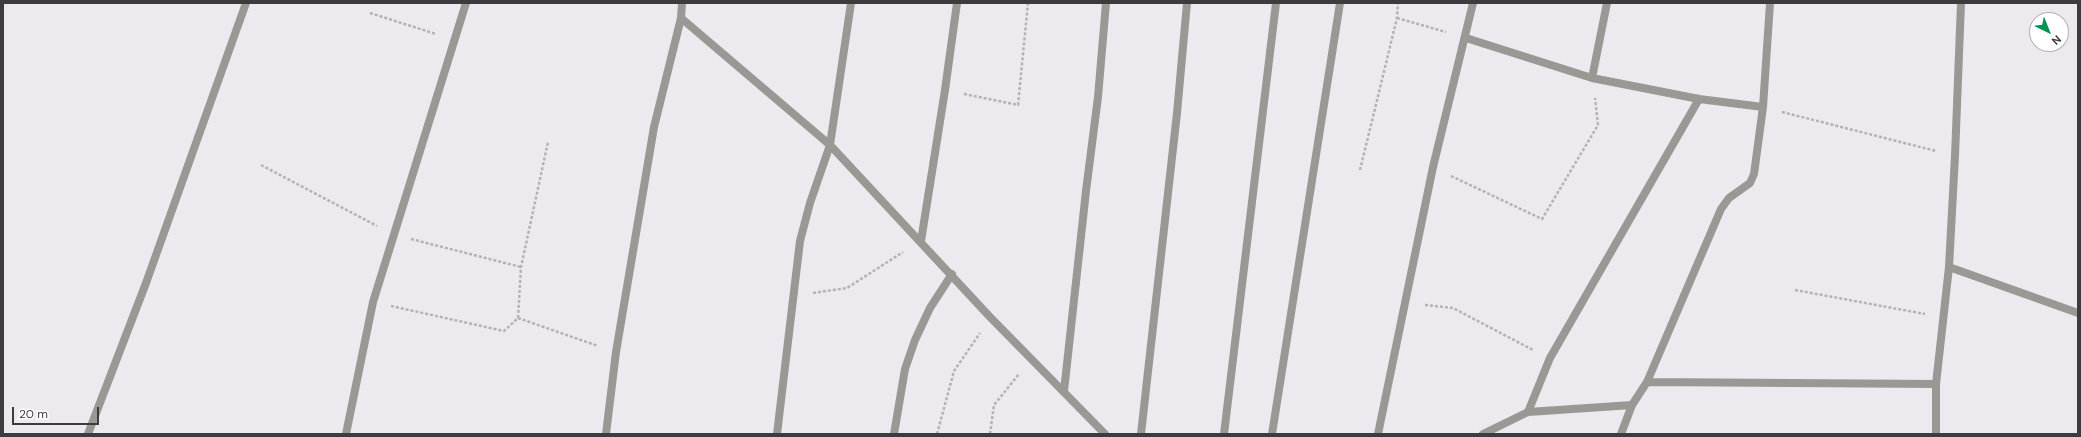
<!DOCTYPE html>
<style>
body{margin:0}
#map{position:relative;width:2081px;height:437px;overflow:hidden;background:#eee9ef;font-family:"DM Sans",sans-serif}
canvas{display:block}
.frame{position:absolute;inset:0;border:4px solid #3e3b3e;pointer-events:none}
.north{position:absolute;left:2029px;top:12px;width:40px;height:40px;box-sizing:border-box;background:#fff;border:1px solid #b2b1b2;border-radius:50%;rotate:137deg;font-size:11px;font-weight:700;line-height:16px;text-align:center;color:#3e3b3e}
.north::after{content:'';display:block;margin:auto;width:14px;height:18px;background:#009353;clip-path:polygon(50% 0,100% 100%,50% 72%,0 100%)}
.scale{position:absolute;left:12px;top:407px;width:87px;height:18px;box-sizing:border-box;border:2px solid #3e3b3e;border-top:0;padding-left:5px;font-size:12px;line-height:14px;white-space:nowrap;color:#3e3b3e;-webkit-text-stroke:3px #fff;paint-order:stroke}
</style>
<div id="map">
<canvas width="2081" height="437"></canvas>
<div class="frame"></div>
<div class="north">N</div>
<div class="scale">20 m</div>
</div>
<script>
const ctx = document.querySelector('canvas').getContext('2d');
ctx.lineJoin = 'round';
function poly(rows) {
  const path = new Path2D();
  for (const r of rows) {
    path.moveTo(r[0], r[1]);
    for (let i = 2; i < r.length; i += 2) path.lineTo(r[i], r[i + 1]);
  }
  return path;
}
function trace(path, color, width, dash) {
  ctx.strokeStyle = color;
  ctx.lineWidth = width;
  ctx.lineCap = dash ? 'butt' : 'round';
  ctx.setLineDash(dash || []);
  ctx.stroke(path);
}
const path = poly([
 [370,13,436,34],
 [1397,18,1446,32],
 [964,94,1018,105,1028,3],
 [1782,112,1936,151],
 [261,165,377,226],
 [1360,170,1397,18,1398,3],
 [1451,176,1542,219,1598,125,1595,98],
 [411,239,521,267],
 [1795,290,1925,314],
 [813,293,847,288,903,252],
 [1425,305,1453,308,1533,350],
 [391,306,504,331,518,318,521,267,548,142],
 [518,318,598,346],
 [937,434,954,371,980,333],
 [990,434,994,405,1019,374]
]);
const street = poly([
 [681,18,830,145,990,317,1105,434],
 [1466,38,1592,78,1699,99,1763,107],
 [1592,78,1607,3],
 [921,241,945,90,957,3],
 [1949,267,2078,313],
 [1647,382,1936,384],
 [1064,391,1086,191,1098,97,1106,3],
 [1528,412,1550,358,1699,99],
 [88,434,146,283,246,3],
 [346,434,373,302,466,3],
 [606,434,616,352,654,127,681,18,682,3],
 [777,434,800,241,810,203,830,145,851,3],
 [894,434,905,369,915,340,930,308,952,274],
 [1141,434,1177,113,1187,3],
 [1224,434,1276,3],
 [1272,434,1340,3],
 [1378,434,1433,167,1473,3],
 [1483,434,1528,412,1632,405],
 [1621,434,1632,405,1647,382,1721,209,1729,198,1750,183,1754,174,1763,107,1770,3],
 [1936,434,1936,384,1949,267,1955,156,1961,3]
]);
trace(path, '#b6b1b7', 2.5, [3, 2]);
trace(street, '#9a9895', 8);
</script>
